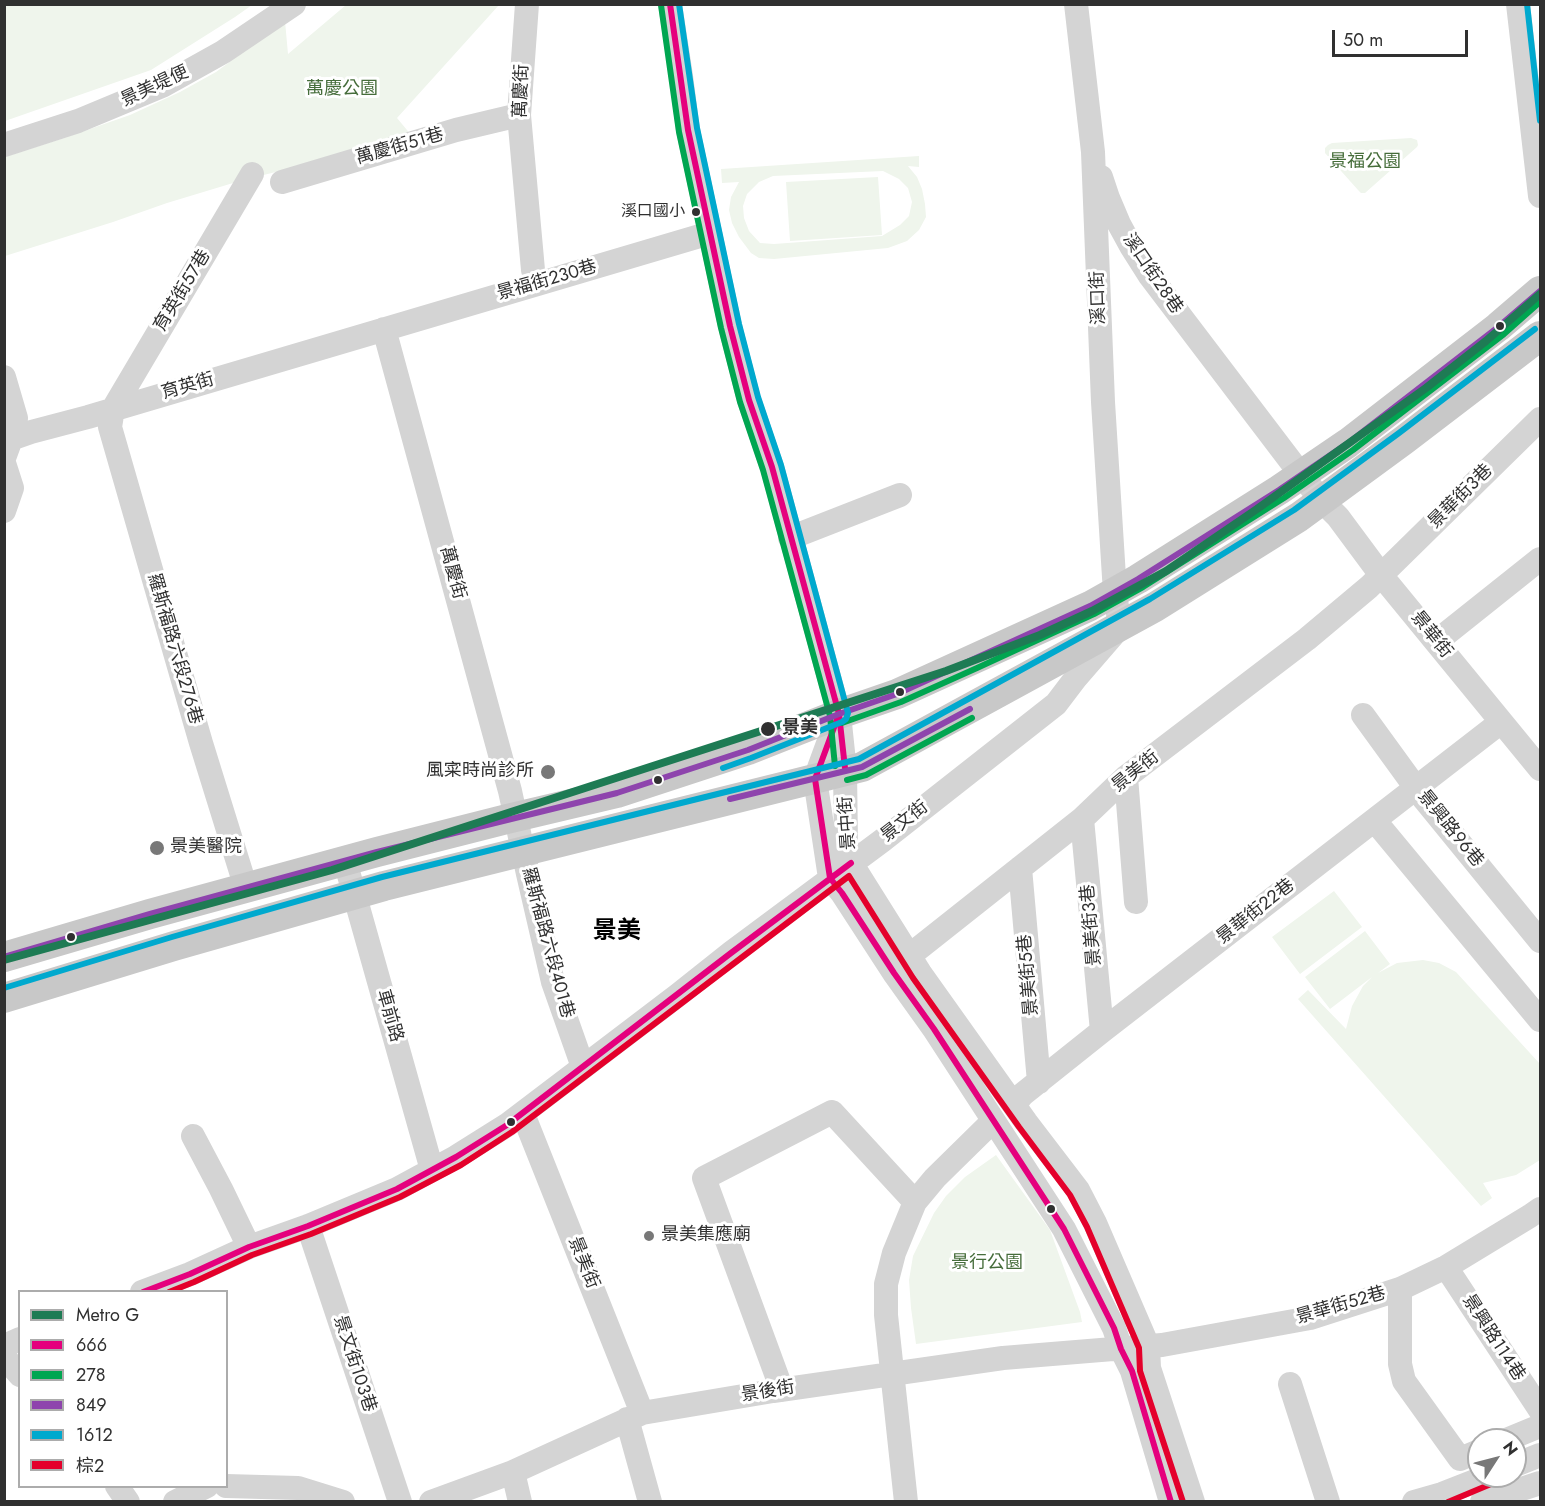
<!DOCTYPE html>
<meta charset="utf-8">
<style>
body{margin:0}
#map{position:relative;width:1545px;height:1506px;overflow:hidden;background:#fff;font-family:Jost,"Noto Sans TC",sans-serif}
canvas{display:block}
.frame{position:absolute;inset:0;border:6px solid #303030;pointer-events:none}
.legend{position:absolute;left:18px;top:1290px;width:210px;height:198px;box-sizing:border-box;background:#fff;border:2px solid #acacac;margin:0;padding:8px 10px;list-style:none;font-size:18px;color:#303030}
.legend li{display:flex;align-items:center;gap:12px;height:30px}
.legend b{width:30px;border:2px solid #acacac}
.north{position:absolute;left:1467px;top:1428px;width:60px;height:60px;box-sizing:border-box;background:#fff;border:2px solid #acacac;border-radius:50%;rotate:54deg;font-size:16px;font-weight:700;line-height:24px;text-align:center;color:#303030}
.north::after{content:'';display:block;margin:auto;width:21px;height:27px;background:#787878;clip-path:polygon(50% 0,100% 100%,50% 72%,0 100%)}
.scale{position:absolute;left:1332px;top:30px;width:136px;height:27px;box-sizing:border-box;border:3px solid #303030;border-top:0;padding-left:8px;font-size:18px;line-height:21px;white-space:nowrap;color:#303030;-webkit-text-stroke:4px #fff;paint-order:stroke}
</style>
<div id="map">
<canvas width="1545" height="1506"></canvas>
<div class="frame"></div>
<ul class="legend">
<li><b style="height:8px;background:#1e7b54"></b>Metro G</li>
<li><b style="height:8px;background:#e5007d"></b>666</li>
<li><b style="height:8px;background:#00a651"></b>278</li>
<li><b style="height:8px;background:#8e44ad"></b>849</li>
<li><b style="height:8px;background:#00a9ce"></b>1612</li>
<li><b style="height:8px;background:#e4002b"></b>棕2</li>
</ul>
<div class="north">N</div>
<div class="scale">50 m</div>
</div>
<script>
const ctx = document.querySelector('canvas').getContext('2d');
ctx.lineJoin = 'round';
function paint(path, color) {
  ctx.fillStyle = color;
  ctx.fill(path, 'evenodd');
}
function poly(rows) {
  const path = new Path2D();
  for (const r of rows) {
    path.moveTo(r[0], r[1]);
    for (let i = 2; i < r.length; i += 2) path.lineTo(r[i], r[i + 1]);
  }
  return path;
}
function trace(path, color, width, dash) {
  ctx.strokeStyle = color;
  ctx.lineWidth = width;
  ctx.lineCap = dash ? 'butt' : 'round';
  ctx.setLineDash(dash || []);
  ctx.stroke(path);
}
function label(font, color, halo, rows, align = 'center') {
  ctx.font = font + ' Jost,"Noto Sans TC",sans-serif';
  ctx.lineWidth = 6;
  ctx.setLineDash([]);
  ctx.textBaseline = 'middle';
  ctx.strokeStyle = halo;
  ctx.fillStyle = color;
  for (const [text, x, y, turn = 0] of rows) {
    ctx.save();
    ctx.translate(x, y);
    ctx.rotate((+turn || 0) * Math.PI / 180);
    ctx.textAlign = isNaN(turn) ? turn : align;
    if (halo) ctx.strokeText(text, 0, 0);
    ctx.fillText(text, 0, 0);
    ctx.restore();
  }
}
const green = poly([
 [4,5,5,4,252,5,235,17,151,70,5,121],
 [346,5,499,5,397,118,412,136,321,161,243,180,167,203,113,222,5,256,5,157,64,138,130,115,180,92,216,72,285,21,288,54],
 [1411,138,1417,140,1418,145,1417,147,1365,193,1361,193,1358,190,1325,153,1325,148,1328,145,1332,143],
 [919,156,919,167,908,166,917,177,922,189,925,204,926,217,919,230,907,241,888,248,774,259,759,258,751,253,739,237,732,223,729,210,731,197,739,182,722,183,721,169],
 [883,171,899,179,908,188,912,202,909,216,900,225,882,236,774,244,760,243,749,231,744,218,743,206,747,194,759,182,773,176],
 [878,177,882,235,790,241,786,182],
 [1334,891,1362,927,1300,974,1272,937],
 [1365,931,1390,964,1378,973,1397,963,1423,960,1439,963,1456,972,1540,1064,1540,1160,1516,1175,1483,1183,1492,1198,1481,1206,1298,999,1308,990,1346,1029,1352,1006,1363,986,1372,977,1330,1009,1305,977],
 [996,1155,1050,1230,1080,1312,1082,1322,916,1344,911,1308,909,1280,913,1256,934,1213,946,1196,965,1177]
]);
const minor = poly([
 [527,4,519,115,533,270,537,284],
 [670,4,681,76,688,130,730,326,749,400,772,467,839,714,845,771,846,843,851,863,920,973,1026,1122,1078,1190,1095,1223,1148,1346,1149,1368,1193,1502],
 [1518,4,1540,196],
 [4,145,78,121,162,86,223,52,294,4],
 [1101,177,1108,198,1119,224,1131,246,1150,276,1302,476,1322,501,1338,517,1381,575,1540,769],
 [282,182,456,130,519,115],
 [384,329,510,791,528,874,553,982,583,1067],
 [4,377,16,418,11,439,4,441],
 [4,458,11,439,31,432,88,417,710,233],
 [4,463,12,488,4,511],
 [790,538,900,495],
 [1437,641,1540,559],
 [1363,715,1424,799,1540,941],
 [837,719,815,779,830,878,842,893,894,973,934,1029,1064,1229,1114,1328,1121,1349,1132,1371,1171,1502],
 [1126,777,1136,902],
 [1082,819,1102,1031],
 [1375,821,1540,1020],
 [345,861,432,1170],
 [1020,868,1039,1082],
 [246,888,201,743,110,427,113,409,252,174],
 [898,968,909,956,1082,819,1126,777,1307,639,1369,587,1540,419],
 [1014,1105,1023,1094,1102,1031,1501,722],
 [523,1114,642,1413],
 [193,1136,221,1189,249,1247],
 [308,1226,400,1502],
 [1446,1267,1540,1410],
 [1400,1289,1400,1364,1404,1381,1460,1459,1479,1451],
 [142,1292,190,1274,249,1247,308,1226,397,1189,456,1157,507,1125,678,995,731,953,883,840,1056,704,1075,679,1120,627,1115,593,1103,402,1093,152,1076,4],
 [4,1346,20,1339],
 [4,1357,20,1375],
 [1290,1384,1328,1502],
 [782,1390,704,1178,832,1112,915,1202],
 [627,1419,650,1502],
 [1506,1440,1540,1426],
 [1515,1465,1540,1455],
 [513,1472,520,1502],
 [117,1486,128,1502],
 [226,1486,298,1488,343,1502],
 [175,1502,207,1486],
 [431,1502,513,1472,642,1413,773,1391,1003,1358,1162,1345,1310,1318,1400,1289,1446,1267,1530,1216,1540,1209],
 [906,1502,886,1315,886,1284,894,1253,915,1202,935,1178,993,1121],
 [1414,1502,1442,1494,1488,1476],
 [1482,1502,1540,1483]
]);
const major = poly([
 [4,957,150,914,377,852,507,819,617,793,748,750,839,714,897,694,1090,606,1138,579,1279,490,1348,443,1498,327,1540,291],
 [4,998,174,946,384,886,862,767,1155,607,1299,517,1404,440,1540,336]
]);
const bus1 = poly([
 [670,4,688,130,730,326,749,400,772,467,839,714,845,768],
 [839,714,815,779,830,878,842,893,894,973,934,1029,1064,1229,1114,1328,1121,1349,1132,1371,1171,1502],
 [143,1292,190,1274,249,1247,308,1226,397,1189,456,1157,507,1125,731,953,851,863]
]);
const bus2 = poly([
 [661,5,679,132,721,328,740,402,763,470,830,716,835,766],
 [842,723,901,702,977,668,1094,614,1143,587,1284,498,1353,450,1504,334,1540,302],
 [847,780,866,775,972,718]
]);
const bus3 = poly([
 [730,799,862,767,970,709],
 [4,957,150,914,377,852,617,793,748,750,839,714,897,694,1090,606,1138,579,1279,490,1348,443,1498,327,1540,291]
]);
const bus4 = poly([
 [679,4,697,128,739,324,758,397,781,465,848,713,846,719,842,722,751,758,723,768],
 [1527,4,1540,121],
 [4,988,172,937,382,877,859,759,1150,599,1294,510,1399,433,1535,329]
]);
const bus5 = poly([
 [169,1292,194,1282,252,1255,311,1234,400,1197,461,1165,512,1132,849,876,913,978,1019,1127,1070,1195,1087,1227,1139,1348,1140,1371,1183,1502],
 [1448,1502,1491,1484]
]);
const metro1 = poly([
 [4,960,332,870,946,671,1040,635,1092,611,1166,571,1257,509,1426,388,1486,341,1540,294]
]);
const markers = [
 [696,212,5,"#303030"],
 [1500,326,5,"#303030"],
 [900,692,5,"#303030"],
 [768,729,8,"#303030"],
 [548,772,8,"#787878"],
 [658,780,5,"#303030"],
 [157,848,8,"#787878"],
 [71,937,5,"#303030"],
 [511,1122,5,"#303030"],
 [1051,1209,5,"#303030"],
 [649,1236,6,"#787878"]
];
const busNames = [
 ["溪口國小",685,212]
];
const streetNames = [
 ["景美堤便",155,87,-25],
 ["萬慶街",522,91,-88],
 ["萬慶街51巷",400,147,-16],
 ["溪口街28巷",1152,274,56],
 ["景福街230巷",547,281,-16],
 ["育英街57巷",183,291,-59],
 ["溪口街",1099,298,-92],
 ["育英街",188,387,-16],
 ["景華街3巷",1461,497,-45],
 ["萬慶街",452,573,75],
 ["景華街",1431,635,51],
 ["羅斯福路六段276巷",174,649,74],
 ["景美街",1136,772,-39],
 ["景文街",905,822,-38],
 ["景中街",848,823,-94],
 ["景興路96巷",1450,829,51],
 ["景華街22巷",1256,912,-38],
 ["景美街3巷",1092,925,-95],
 ["羅斯福路六段401巷",547,943,75],
 ["景美街5巷",1029,975,-95],
 ["車前路",389,1016,74],
 ["景美街",583,1263,68],
 ["景華街52巷",1341,1306,-16],
 ["景興路114巷",1493,1338,57],
 ["景文街103巷",354,1364,72],
 ["景後街",768,1392,-9]
];
const parkNames = [
 ["萬慶公園",342,90],
 ["景福公園",1365,163],
 ["景行公園",987,1264]
];
const stopNames = [
 ["景美",782,729]
];
const poiNames = [
 ["風寀時尚診所",534,772,"right"],
 ["景美醫院",170,848],
 ["景美集應廟",661,1236]
];
const districtNames = [
 ["景美",617,932]
];
paint(green, '#eff5ec');
trace(minor, '#d4d4d4', 24);
trace(major, '#c8c8c8', 30);
trace(bus1, '#e5007d', 6);
trace(bus2, '#00a651', 6);
trace(bus3, '#8e44ad', 6);
trace(bus4, '#00a9ce', 6);
trace(bus5, '#e4002b', 6);
trace(metro1, '#1e7b54', 8);
for (const [x, y, r, color] of markers) {
  const dot = new Path2D();
  dot.arc(x, y, r, 0, 2 * Math.PI);
  ctx.fillStyle = color;
  ctx.fill(dot);
  trace(dot, '#fff', 2);
}
label('16px', '#303030', '#fff', busNames, 'right');
label('18px', '#303030', '#fff', streetNames);
label('18px', '#466d3b', '#fff', parkNames);
label('bold 18px', '#303030', '#fff', stopNames, 'left');
label('18px', '#303030', '#fff', poiNames, 'left');
label('bold 24px', '#000', '#fff', districtNames);
</script>
